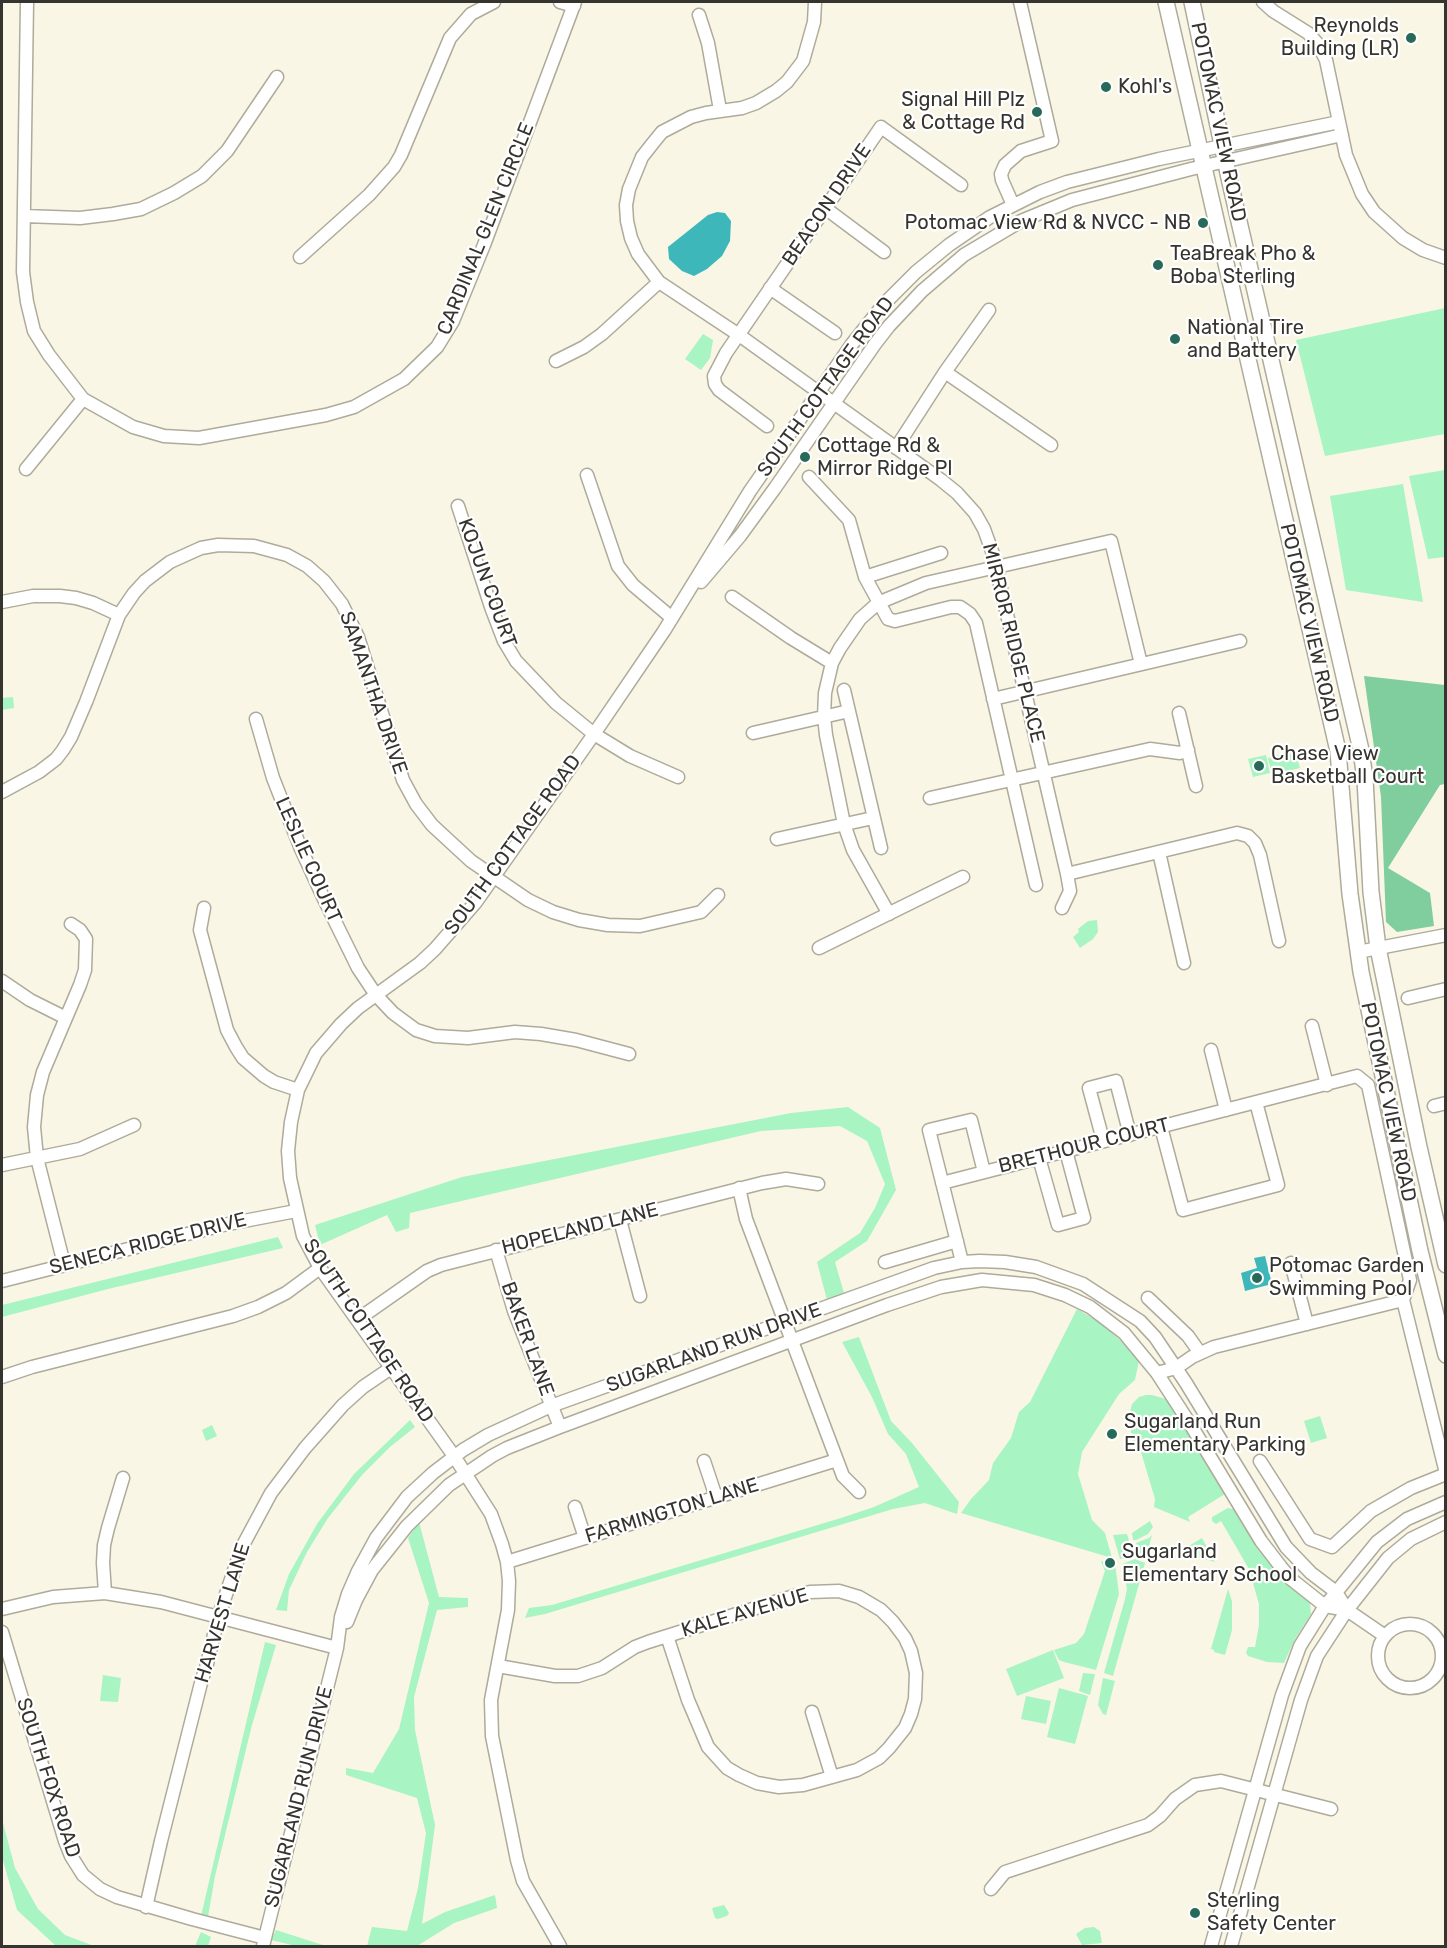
<!DOCTYPE html>
<style>
body{margin:0}
#map{position:relative;width:1447px;height:1948px;overflow:hidden;background:#faf6e6;font-family:Rubik,sans-serif}
canvas{display:block}
.frame{position:absolute;inset:0;border:3px solid #36342e;pointer-events:none}
</style>
<div id="map">
<canvas width="1447" height="1948"></canvas>
<div class="frame"></div>
</div>
<script>
const ctx = document.querySelector('canvas').getContext('2d');
ctx.lineJoin = 'round';
function paint(path, color) {
  ctx.fillStyle = color;
  ctx.fill(path, 'evenodd');
}
function poly(rows) {
  const path = new Path2D();
  for (const r of rows) {
    if (r.length === 3) {
      path.moveTo(r[0] + r[2], r[1]);
      path.arc(r[0], r[1], r[2], 0, 2 * Math.PI);
      continue;
    }
    path.moveTo(r[0], r[1]);
    for (let i = 2; i < r.length; i += 2) path.lineTo(r[i], r[i + 1]);
  }
  return path;
}
function trace(path, color, width, dash) {
  ctx.strokeStyle = color;
  ctx.lineWidth = width;
  ctx.lineCap = dash ? 'butt' : 'round';
  ctx.setLineDash(dash || []);
  ctx.stroke(path);
}
function label(font, color, halo, rows, align = 'center') {
  ctx.font = font + ' Rubik,sans-serif';
  ctx.lineWidth = 4.5;
  ctx.setLineDash([]);
  ctx.textBaseline = 'middle';
  ctx.strokeStyle = halo;
  ctx.fillStyle = color;
  for (const [text, x, y, turn = 0] of rows) {
    ctx.save();
    ctx.translate(x, y);
    ctx.rotate((+turn || 0) * Math.PI / 180);
    ctx.textAlign = isNaN(turn) ? turn : align;
    if (halo) ctx.strokeText(text, 0, 0);
    ctx.fillText(text, 0, 0);
    ctx.restore();
  }
}
const green = poly([
 [1445,308,1445,434,1325,456,1296,340],
 [703,334,713,340,710,358,701,370,685,359],
 [1445,470,1445,557,1428,559,1409,476],
 [1403,484,1423,602,1346,590,1330,496],
 [13,697,14,708,2,710,2,698],
 [1295,751,1300,768,1272,775,1268,758],
 [1266,755,1270,773,1253,777,1248,759],
 [1097,920,1098,932,1093,939,1080,948,1073,937,1079,932,1078,929,1088,921],
 [848,1107,880,1128,896,1190,867,1241,835,1262,844,1293,827,1300,817,1262,860,1233,875,1208,885,1184,867,1141,840,1126,761,1131,410,1213,409,1228,396,1232,387,1215,320,1245,315,1225,462,1177,791,1113],
 [278,1237,283,1248,108,1289,2,1317,2,1305],
 [1077,1309,1102,1324,1123,1343,1139,1361,1135,1380,1119,1394,1082,1452,1078,1474,1092,1520,1105,1533,1112,1558,961,1513,971,1499,989,1480,993,1463,1011,1438,1019,1412,1030,1402],
 [859,1337,891,1421,912,1443,959,1502,957,1514,925,1503,893,1509,545,1614,525,1618,529,1608,552,1605,841,1518,874,1507,919,1487,906,1454,888,1434,872,1397,842,1342],
 [1146,1395,1152,1395,1166,1399,1225,1494,1188,1517,1190,1522,1154,1507,1155,1499,1138,1442,1134,1443,1128,1420,1132,1404,1139,1397],
 [1320,1416,1327,1438,1311,1443,1304,1421],
 [410,1420,415,1427,390,1447,362,1475,328,1518,307,1552,289,1590,287,1611,276,1610,289,1574,317,1524,354,1474],
 [212,1425,217,1436,206,1441,202,1430],
 [1228,1508,1237,1510,1267,1559,1310,1603,1311,1614,1295,1639,1284,1663,1267,1662,1248,1656,1246,1653,1248,1647,1255,1647,1259,1625,1259,1604,1249,1569,1221,1521,1216,1524,1212,1521,1212,1517],
 [1150,1521,1153,1527,1148,1534,1136,1540,1133,1540,1132,1533],
 [419,1522,439,1597,468,1598,468,1607,437,1610,414,1697,415,1730,435,1825,422,1924,445,1912,495,1895,497,1908,454,1923,417,1946,367,1946,372,1927,407,1931,418,1888,426,1833,417,1798,346,1775,346,1768,373,1773,399,1729,429,1603,408,1538],
 [1127,1534,1134,1556,1120,1559,1113,1535],
 [1152,1535,1146,1558,1142,1557,1136,1543,1149,1538],
 [1202,1538,1215,1562,1186,1554,1187,1547],
 [1135,1559,1145,1563,1113,1676,1104,1673,1125,1599,1127,1589,1122,1564],
 [1101,1561,1115,1564,1119,1594,1096,1670,1064,1662,1059,1660,1054,1650,1076,1643,1084,1634,1105,1571],
 [1228,1589,1232,1601,1232,1630,1225,1655,1214,1652,1214,1650,1211,1649],
 [265,1642,276,1645,252,1725,215,1876,208,1917,201,1916],
 [1053,1650,1064,1678,1017,1696,1006,1669],
 [1083,1673,1095,1674,1090,1695,1079,1691],
 [103,1675,121,1678,118,1702,100,1701],
 [1103,1678,1115,1681,1106,1715,1103,1714,1098,1705],
 [1059,1688,1088,1696,1075,1744,1047,1737],
 [1026,1696,1051,1701,1046,1724,1021,1719],
 [2,1819,15,1868,38,1909,65,1935,94,1946,56,1946,17,1910,2,1857],
 [724,1905,729,1913,727,1916,718,1919,715,1918,712,1908],
 [1094,1927,1100,1931,1102,1943,1082,1945,1076,1934,1085,1928],
 [276,1930,326,1946,327,1946,296,1946,271,1940],
 [201,1932,211,1937,208,1946,195,1946]
]);
const forest = poly([
 [1364,676,1445,685,1445,784,1440,785,1388,868,1430,893,1434,926,1397,932,1386,922,1381,797]
]);
const water = poly([
 [717,212,725,213,731,221,730,241,722,256,707,269,694,276,682,271,669,259,668,247,708,215],
 [1265,1256,1272,1284,1245,1291,1241,1273,1257,1268,1254,1258]
]);
const minor = poly([
 [27,2,23,272,27,302,34,331,49,355,83,399,133,427,164,436,199,438,326,415,354,407,404,379,437,347,453,321,484,245,575,2],
 [560,2,574,6],
 [815,2,814,22,803,61,787,82,776,91,756,103,742,108,706,113,691,117,662,132,653,143,642,157,629,189,626,205,627,221,631,238,638,254,659,282,739,335,941,480,957,493,975,513,984,529,993,554,1067,874,1070,891,1062,908],
 [1263,2,1273,11,1308,33,1318,44,1326,60,1346,155,1362,194,1374,212,1403,238,1423,250,1446,258],
 [699,15,708,43,720,110],
 [1013,205,1002,180,1001,174,1005,165,1021,151,1052,141,1020,2],
 [825,208,884,252],
 [24,216,80,218,113,214,141,209,174,193,202,176,227,151,277,77],
 [300,257,369,195,394,167,401,155,450,38,471,14,494,2],
 [770,288,835,333],
 [556,361,584,347,602,334,659,282],
 [945,372,1051,445],
 [767,426,719,390,715,384,714,376,726,353,881,127,961,185],
 [896,448,945,372,989,310],
 [26,469,83,399],
 [587,475,618,566,633,585,672,618],
 [809,477,849,520,865,577,888,619,895,621,951,607,960,607,970,614,976,623,1036,885],
 [458,506,491,607,504,641,516,661,556,703,594,734,630,756,678,777],
 [865,577,941,553],
 [701,582,740,536,775,488,875,344,889,326,922,291,964,255,1021,221,1072,200,1191,169,1342,135],
 [732,597,791,638,832,663],
 [2,602,33,596,60,596,76,598,93,603,119,615],
 [844,690,881,848],
 [993,699,1240,641],
 [1179,713,1196,786],
 [256,719,273,778,301,849,323,897,358,968,376,995,393,1013,416,1030,435,1036,468,1038,515,1032,541,1034,576,1040,629,1054],
 [753,733,849,711],
 [2,792,39,772,56,759,63,750,71,737,86,702,119,615,134,593,145,581,170,562,201,548,218,545,254,546,287,555,307,566,324,581,342,604,358,637,403,780,416,804,432,825,471,861,528,900,553,912,579,920,608,925,640,926,701,912,718,895],
 [930,798,1150,749,1180,753,1188,750],
 [777,839,873,818],
 [1159,852,1184,963],
 [1067,874,1237,833,1248,836,1255,843,1260,855,1279,941],
 [204,908,200,930,227,1030,236,1047,243,1058,264,1076,274,1082,298,1090],
 [889,914,853,850,844,824,826,735,824,717,825,693,832,663,840,648,860,619,878,603,926,583,1111,541,1141,664],
 [819,948,963,877],
 [1358,952,1446,935],
 [2,981,30,1000,66,1018],
 [1408,998,1446,989],
 [1312,1026,1327,1085],
 [1211,1050,1226,1110],
 [1434,1106,1446,1103],
 [1161,1127,1183,1210,1278,1185,1256,1102],
 [1103,1140,1089,1088,1116,1081,1130,1135],
 [1039,1158,1058,1225,1084,1218,1066,1151],
 [2,1165,80,1149,134,1125],
 [942,1183,1357,1076,1368,1085,1410,1280,1403,1300,1446,1473],
 [739,1188,746,1219,843,1476,859,1492],
 [620,1220,640,1296],
 [496,1250,514,1311,560,1427],
 [885,1262,957,1241],
 [962,1262,929,1130,971,1120,984,1172],
 [1291,1263,1307,1324],
 [64,1264,37,1158,34,1127,37,1095,43,1072,80,985,85,970,86,939,80,930,71,924],
 [2,1281,223,1225,296,1211],
 [1148,1298,1188,1336,1200,1353],
 [357,1320,427,1271,441,1265,762,1183,786,1179,818,1184],
 [1157,1373,1176,1368,1192,1357,1214,1347,1403,1300],
 [2,1377,32,1367,233,1316,258,1307,286,1293,320,1268],
 [704,1461,716,1497],
 [1260,1461,1310,1539,1332,1547,1371,1511,1411,1488,1446,1474],
 [575,1507,585,1538],
 [507,1562,837,1460],
 [105,1593,103,1563,104,1545,108,1528,123,1478],
 [2,1609,53,1597,105,1593,161,1602,337,1648],
 [347,1622,356,1600,372,1570,407,1526,449,1485,492,1456,507,1448,560,1427,887,1305,941,1287,982,1280,1034,1285,1065,1295,1090,1307,1124,1333,1157,1373,1192,1427,1261,1541,1281,1567,1291,1579,1325,1606,1347,1610,1385,1636],
 [1410,1656,32],
 [2,1632,65,1841,71,1856,83,1875,100,1889,117,1897,192,1919,265,1938],
 [498,1666,555,1676,578,1676,602,1668,635,1647,648,1642,794,1596,810,1592,839,1591,859,1597,881,1610,893,1622,905,1638,911,1651,916,1673,915,1699,911,1714,905,1728,889,1748,879,1758,857,1770,803,1785,779,1787,757,1783,739,1775,727,1768,708,1747,688,1700,667,1636],
 [812,1712,832,1777],
 [991,1889,1005,1872,1148,1825,1160,1816,1175,1799,1195,1785,1221,1781,1331,1809],
 [146,1907,161,1841,202,1679,206,1668,218,1618,242,1547,271,1493,305,1448,343,1405,363,1387,391,1368],
 [263,1946,337,1648,341,1617,348,1594,358,1571,376,1538,407,1497,433,1473,463,1450,488,1435,551,1406,934,1268,962,1262,980,1261,1005,1262,1036,1267,1083,1284,1140,1321,1155,1337,1186,1383,1286,1547,1311,1573,1336,1592,1347,1610],
 [560,1946,523,1881,517,1860,492,1736,491,1700,508,1610,509,1581,507,1562,502,1544,491,1514,454,1456,320,1268,303,1236,290,1178,288,1151,291,1122,298,1090,316,1053,341,1024,358,1008,420,963,435,949,476,902,594,734,664,631,750,491,852,344,884,304,916,272,949,245,990,217,1040,192,1067,182,1159,159,1339,122],
 [1211,1946,1282,1695,1300,1646,1325,1606,1377,1542,1407,1519,1446,1502],
 [1231,1946,1301,1700,1317,1656,1347,1610,1388,1558,1411,1539,1446,1522]
]);
const major = poly([
 [1166,2,1338,751,1350,894,1361,972,1420,1251,1446,1355],
 [1192,2,1229,178,1361,750,1365,779,1371,892,1378,948,1419,1147,1446,1265]
]);
const markers = [
 [1411,38,6,"#286a59"],
 [1106,87,6,"#286a59"],
 [1037,112,6,"#286a59"],
 [1203,223,6,"#286a59"],
 [1158,265,6,"#286a59"],
 [1175,339,6,"#286a59"],
 [805,457,6,"#286a59"],
 [1259,766,6,"#286a59"],
 [1257,1278,6,"#286a59"],
 [1112,1434,6,"#286a59"],
 [1110,1563,6,"#286a59"],
 [1195,1913,6,"#286a59"]
];
const poiNames = [
 ["Reynolds",1399,26,"right"],
 ["Building (LR)",1399,49,"right"],
 ["Kohl's",1118,87],
 ["Signal Hill Plz",1025,100,"right"],
 ["& Cottage Rd",1025,123,"right"],
 ["Potomac View Rd & NVCC - NB",1191,223,"right"],
 ["TeaBreak Pho &",1170,254],
 ["Boba Sterling",1170,277],
 ["National Tire",1187,328],
 ["and Battery",1187,351],
 ["Cottage Rd &",817,446],
 ["Mirror Ridge Pl",817,469],
 ["Chase View",1271,754],
 ["Basketball Court",1271,777],
 ["Potomac Garden",1269,1266],
 ["Swimming Pool",1269,1289],
 ["Sugarland Run",1124,1422],
 ["Elementary Parking",1124,1445],
 ["Sugarland",1122,1552],
 ["Elementary School",1122,1575],
 ["Sterling",1207,1901],
 ["Safety Center",1207,1924]
];
const streetNames = [
 ["POTOMAC VIEW ROAD",1218,122,78],
 ["BEACON DRIVE",827,205,-56],
 ["CARDINAL GLEN CIRCLE",486,229,-68],
 ["SOUTH COTTAGE ROAD",826,387,-54],
 ["KOJUN COURT",487,583,70],
 ["POTOMAC VIEW ROAD",1309,623,77],
 ["MIRROR RIDGE PLACE",1013,643,76],
 ["SAMANTHA DRIVE",373,693,71],
 ["SOUTH COTTAGE ROAD",513,845,-54],
 ["LESLIE COURT",308,860,66],
 ["POTOMAC VIEW ROAD",1388,1102,78],
 ["BRETHOUR COURT",1084,1146,-14],
 ["HOPELAND LANE",580,1229,-14],
 ["SENECA RIDGE DRIVE",148,1244,-14],
 ["SOUTH COTTAGE ROAD",368,1331,56],
 ["BAKER LANE",527,1339,70],
 ["SUGARLAND RUN DRIVE",714,1348,-20],
 ["FARMINGTON LANE",672,1511,-17],
 ["HARVEST LANE",223,1613,-73],
 ["KALE AVENUE",745,1613,-16],
 ["SOUTH FOX ROAD",48,1778,72],
 ["SUGARLAND RUN DRIVE",299,1797,-76]
];
paint(green, '#a8f4c3');
paint(forest, '#80ce9d');
paint(water, '#3eb7bb');
trace(minor, '#aeab9b', 15);
trace(major, '#aeab9b', 18);
trace(minor, '#fff', 12);
trace(major, '#fff', 15);
for (const [x, y, r, color] of markers) {
  const dot = new Path2D();
  dot.arc(x, y, r, 0, 2 * Math.PI);
  ctx.fillStyle = color;
  ctx.fill(dot);
  trace(dot, '#fff', 2);
}
label('20px', '#36342e', '#fff', poiNames, 'left');
label('20px', '#36342e', '#fff', streetNames);
</script>
